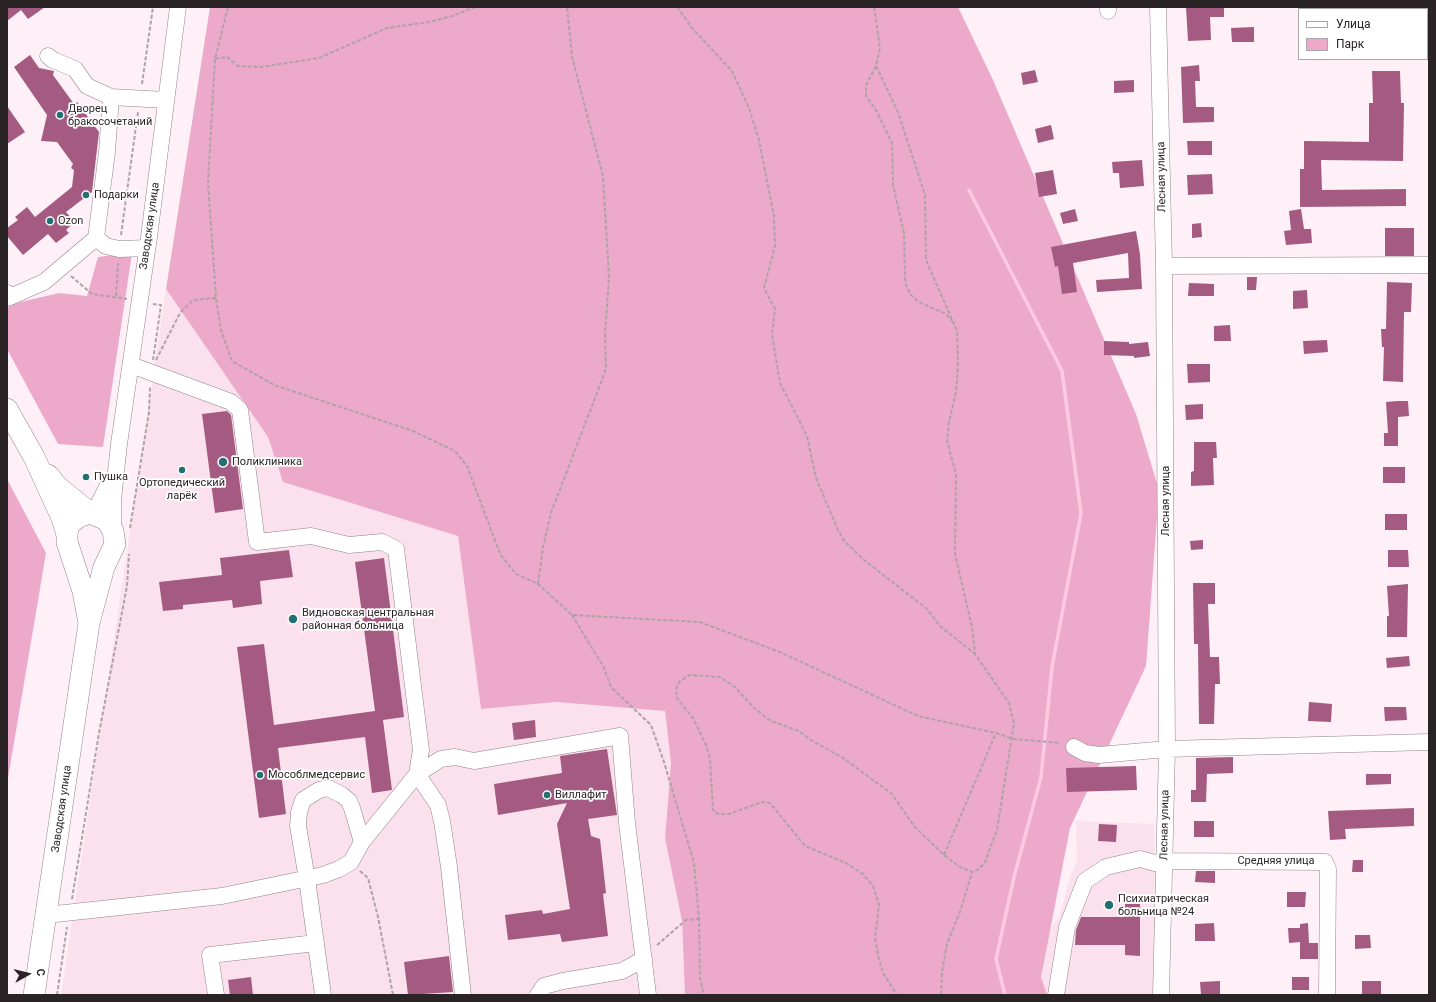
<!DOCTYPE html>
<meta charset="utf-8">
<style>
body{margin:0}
#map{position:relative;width:1436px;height:1002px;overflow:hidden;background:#fef0f6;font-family:Roboto,sans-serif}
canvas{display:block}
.frame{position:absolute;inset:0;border:8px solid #2b2427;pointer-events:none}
.legend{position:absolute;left:1298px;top:8px;width:130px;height:52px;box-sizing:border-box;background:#fff;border:1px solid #aaa7a9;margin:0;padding:5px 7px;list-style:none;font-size:12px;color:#2b2427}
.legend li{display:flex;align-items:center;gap:8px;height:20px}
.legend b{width:20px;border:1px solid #aaa7a9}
.north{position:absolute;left:8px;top:954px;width:40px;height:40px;-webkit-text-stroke:3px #fff;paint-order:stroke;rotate:82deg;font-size:11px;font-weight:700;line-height:16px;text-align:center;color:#2b2427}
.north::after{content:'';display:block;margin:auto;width:14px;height:18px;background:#2b2427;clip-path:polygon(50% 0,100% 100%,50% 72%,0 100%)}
</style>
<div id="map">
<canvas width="1436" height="1002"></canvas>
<div class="frame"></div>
<ul class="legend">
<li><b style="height:5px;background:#fff"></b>Улица</li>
<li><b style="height:11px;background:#eda9ca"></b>Парк</li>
</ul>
<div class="north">С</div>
</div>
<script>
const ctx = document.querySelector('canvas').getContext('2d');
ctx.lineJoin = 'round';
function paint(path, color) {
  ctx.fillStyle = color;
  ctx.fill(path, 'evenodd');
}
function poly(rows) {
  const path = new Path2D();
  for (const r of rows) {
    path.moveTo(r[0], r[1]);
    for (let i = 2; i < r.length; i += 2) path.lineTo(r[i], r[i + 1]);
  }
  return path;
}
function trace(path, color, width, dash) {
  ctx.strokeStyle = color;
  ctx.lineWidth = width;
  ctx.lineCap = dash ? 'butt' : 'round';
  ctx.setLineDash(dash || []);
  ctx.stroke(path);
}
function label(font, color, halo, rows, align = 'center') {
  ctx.font = font + ' Roboto,sans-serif';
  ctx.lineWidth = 3.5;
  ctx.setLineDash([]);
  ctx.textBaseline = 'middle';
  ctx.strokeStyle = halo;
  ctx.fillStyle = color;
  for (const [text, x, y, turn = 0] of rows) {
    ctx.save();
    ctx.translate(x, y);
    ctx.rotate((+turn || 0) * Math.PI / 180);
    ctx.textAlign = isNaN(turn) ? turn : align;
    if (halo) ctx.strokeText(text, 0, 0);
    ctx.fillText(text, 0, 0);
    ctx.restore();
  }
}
const built = poly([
 [166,289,268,437,283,482,458,536,481,709,556,702,665,711,671,763,665,838,682,921,685,995,61,995],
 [1076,821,1154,824,1155,863,1153,995,1044,995,1036,949,1059,917,1071,875,1077,861]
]);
const green = poly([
 [210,7,958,7,993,80,1136,414,1159,490,1146,666,1070,828,1041,977,1047,995,685,995,682,921,665,838,671,763,665,711,556,702,481,709,458,536,283,482,268,437,166,289],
 [132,253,103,447,58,444,7,349,7,307,16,303,59,293,87,296,98,257],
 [7,479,46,553,7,784]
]);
const stream = poly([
 [969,190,1062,371,1081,513,1052,667,1041,777,1014,877,996,959,1005,995]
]);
const building = poly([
 [7,7,45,7,28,19,21,10,7,21],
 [1186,7,1224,7,1224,17,1210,17,1211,40,1188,41],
 [1254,27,1254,42,1232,42,1231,28],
 [30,55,39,68,54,71,53,75,74,104,77,102,99,132,92,192,66,212,75,222,66,230,69,233,56,243,48,234,23,255,7,236,7,228,18,220,15,217,27,207,35,217,72,187,74,170,71,168,73,164,57,142,41,141,47,115,14,67],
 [1199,65,1200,81,1195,81,1196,107,1214,107,1214,122,1183,123,1181,67],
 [1035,70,1038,82,1023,85,1021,73],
 [1372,71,1400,71,1401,103,1404,103,1403,161,1321,160,1322,190,1406,189,1406,206,1300,207,1300,169,1304,169,1304,141,1369,142,1369,103,1373,103],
 [1134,80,1134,92,1114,93,1114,81],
 [7,106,25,132,7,144],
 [1051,125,1054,139,1038,143,1035,129],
 [1187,141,1212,141,1212,155,1188,155],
 [1142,160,1144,186,1120,188,1119,173,1113,173,1112,162],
 [1053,170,1057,194,1039,197,1035,173],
 [1212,174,1213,194,1188,195,1187,175],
 [1075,209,1078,221,1063,224,1060,213],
 [1301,209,1304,229,1311,229,1312,243,1286,245,1284,231,1291,230,1289,211],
 [1201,223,1202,237,1192,238,1192,224],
 [1385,228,1414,228,1414,256,1385,256],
 [1136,231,1140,254,1142,289,1097,292,1096,280,1129,278,1128,253,1073,263,1077,292,1062,294,1058,266,1055,267,1051,247],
 [1247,277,1257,277,1256,290,1247,290],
 [1387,282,1412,283,1411,312,1404,312,1403,382,1383,381,1384,347,1382,347,1381,329,1386,329],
 [1189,283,1214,284,1214,296,1188,296],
 [1307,290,1308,308,1293,309,1293,291],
 [1230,325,1231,341,1214,341,1214,326],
 [1327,340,1328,352,1304,354,1303,341],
 [1104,341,1129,342,1129,344,1148,342,1150,356,1134,358,1134,356,1104,355],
 [1187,364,1210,364,1210,382,1188,383],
 [1397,401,1408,401,1409,416,1398,417,1398,446,1384,446,1384,433,1388,433,1386,402],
 [1203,404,1203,419,1186,420,1185,405],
 [227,411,231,415,243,509,215,513,202,414],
 [1194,442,1216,442,1217,458,1213,458,1214,485,1191,486,1191,472,1194,471],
 [1383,467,1405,467,1405,483,1383,483],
 [1385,514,1407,514,1407,530,1385,530],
 [1203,540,1203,549,1191,550,1190,541],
 [289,550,293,577,260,581,262,604,233,608,232,600,183,605,183,609,163,611,159,582,222,575,220,558],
 [1388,550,1408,550,1409,567,1388,567],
 [384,558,404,717,383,720,392,790,372,793,365,737,278,748,286,814,259,818,237,647,264,644,274,725,375,711,355,562],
 [1193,583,1215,583,1215,604,1208,604,1210,657,1219,657,1220,684,1215,684,1214,724,1199,724,1198,644,1194,644],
 [1408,584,1407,637,1387,637,1387,616,1389,616,1387,586],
 [1409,656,1410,666,1387,668,1386,658],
 [1309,702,1332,704,1331,722,1308,721],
 [1384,707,1406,707,1407,720,1385,721],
 [535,720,536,737,514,740,512,723],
 [607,749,617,815,588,819,591,836,600,839,606,893,603,894,608,936,562,942,560,934,508,940,505,915,542,910,543,914,570,909,557,824,567,803,498,815,494,784,562,773,560,756],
 [1233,757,1233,773,1207,774,1206,802,1191,802,1191,790,1196,790,1196,758],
 [1136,766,1137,790,1067,792,1066,768],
 [1366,774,1391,774,1391,784,1366,785],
 [1414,808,1414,826,1345,829,1346,839,1330,840,1328,811],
 [1194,821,1214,821,1214,837,1194,837],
 [1099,824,1117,825,1116,842,1098,841],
 [1353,860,1363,860,1363,872,1352,872],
 [1196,871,1215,871,1215,883,1195,882],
 [1287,892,1306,892,1305,907,1287,907],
 [1125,904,1140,904,1140,956,1125,955,1125,945,1075,945,1076,930,1081,917,1125,917],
 [1214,923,1215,941,1195,941,1195,924],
 [1308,923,1309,943,1318,943,1318,959,1300,959,1300,942,1289,943,1288,928,1300,928,1300,924],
 [1355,935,1370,935,1371,948,1355,949],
 [449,956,453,992,408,995,404,962],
 [251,977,253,995,230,995,228,980],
 [1292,977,1309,977,1309,990,1292,990],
 [1220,981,1220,995,1201,995,1200,982],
 [1362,981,1381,981,1381,995,1362,995]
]);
const path = poly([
 [228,7,215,59,208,183,216,298,221,330,232,361,274,385,413,431,455,451,467,466,500,554,516,574,538,584,572,615,700,622,782,653,918,716,996,733,1013,739,1061,743],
 [677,7,693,29,732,71,749,108,759,140,774,216,775,246,764,288,775,309,772,334,780,383,807,436,816,478,838,530,845,542,864,560,927,609,941,627,974,653],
 [874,7,880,48,876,66,898,112,925,195,926,260,957,331,958,363,956,392,949,422,947,441,956,474,955,554,972,627,975,654,1009,703,1014,723,997,830,985,862,979,869,972,872,960,867,944,855,914,826,892,794,843,758,811,740,799,731,771,721,754,708,735,687,720,677,690,675,680,681,677,686,676,697,693,718,706,745,710,759,713,810,718,814,729,814,762,802,770,803,805,846,846,863,863,874,873,886,879,905,875,938,878,955,883,973,897,995],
 [215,59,227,57,238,66,261,67,319,58,387,28,429,22,452,16,475,7],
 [876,66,866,85,866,96,876,110,892,143,893,185,904,233,905,279,907,288,911,295,919,302,946,314,952,321],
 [142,84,153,7],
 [121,235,138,112],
 [71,276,92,294,127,299],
 [116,296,118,263],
 [153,360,161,305,153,304],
 [156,360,180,313,193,300,216,298],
 [130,528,149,412,150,386],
 [538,584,543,547,551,513,606,369,605,334,609,277,603,176,572,57,567,7],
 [572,615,603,666,611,687,651,725,664,762,694,863,699,919,700,978,704,995],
 [944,855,996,733],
 [360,871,368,878,378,917,393,995],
 [72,899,99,733,127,586,129,554],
 [657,945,686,920,699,919],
 [57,995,67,927],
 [941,995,942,972,947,944,961,909,972,872]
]);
const minor = poly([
 [1158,7,1164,266,1167,749,1161,995],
 [1108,11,1108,7],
 [48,56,53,60,75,69,87,86,111,97],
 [96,238,106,246,119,249,147,248],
 [1164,266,1429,265],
 [7,293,10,297,44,282,96,238,107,152,111,97,166,100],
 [131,365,231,402,240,410,257,542,311,536,349,545,382,542,396,549,421,750,417,774,438,805,442,821,449,867,463,995],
 [94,513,110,481],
 [113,531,113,500,119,444,149,237,178,7],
 [1074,747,1085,753,1099,755,1167,749,1429,742],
 [46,915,222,896,323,875,339,869,351,862,362,842,417,774,441,759,455,757,474,761,620,736,627,823,648,995],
 [216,995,210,955,316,943],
 [323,995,307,879,298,826,299,812,303,800,319,790,328,788,342,795,349,801,352,808,362,842],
 [538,995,544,986,563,981,622,971,644,959],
 [1056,995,1067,927,1085,881,1106,867,1140,859,1155,863,1164,861,1325,862,1328,869,1327,995]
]);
const major = poly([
 [7,409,34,457,62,518,67,535],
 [48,475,58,487,90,513],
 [34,995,89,623,104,567,115,544,113,531,107,520,90,513,79,517,72,522,68,527,67,535,67,542,83,591,89,623]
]);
const markers = [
 [60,115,4,"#246f72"],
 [86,195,4,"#246f72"],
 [50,221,4,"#246f72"],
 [223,462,5,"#246f72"],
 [182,470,4,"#246f72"],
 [86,477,4,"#246f72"],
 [293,619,5,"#246f72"],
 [260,775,4,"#246f72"],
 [547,795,4,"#246f72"],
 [1109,905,5,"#246f72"]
];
const poiNames = [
 ["Дворец",68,109],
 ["бракосочетаний",68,122],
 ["Подарки",94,195],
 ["Ozon",58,221],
 ["Поликлиника",232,462],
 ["Пушка",94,477],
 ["Ортопедический",182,483,"center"],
 ["ларёк",182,496,"center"],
 ["Видновская центральная",302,613],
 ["районная больница",302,626],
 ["Мособлмедсервис",268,775],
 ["Виллафит",555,795],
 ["Психиатрическая",1118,899],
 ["больница №24",1118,912]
];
const streetNames = [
 ["Лесная улица",1162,177,-91],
 ["Заводская улица",150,226,-82],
 ["Лесная улица",1166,501,-90],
 ["Заводская улица",62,809,-82],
 ["Лесная улица",1165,825,-89],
 ["Средняя улица",1276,861]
];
paint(built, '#fbe1ed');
paint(green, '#eda9ca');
trace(stream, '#fdcae1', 3.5);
paint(building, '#a55b81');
trace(minor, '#928289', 17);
trace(major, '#928289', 22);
trace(path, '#aea2a7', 2, [4, 2]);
trace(minor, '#fff', 16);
trace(major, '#fff', 21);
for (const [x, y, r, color] of markers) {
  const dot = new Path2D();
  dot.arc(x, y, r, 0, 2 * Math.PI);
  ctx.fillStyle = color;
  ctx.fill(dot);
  trace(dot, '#fff', 1.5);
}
label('11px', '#2b2427', '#fff', poiNames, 'left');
label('11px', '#2b2427', '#fff', streetNames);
</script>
